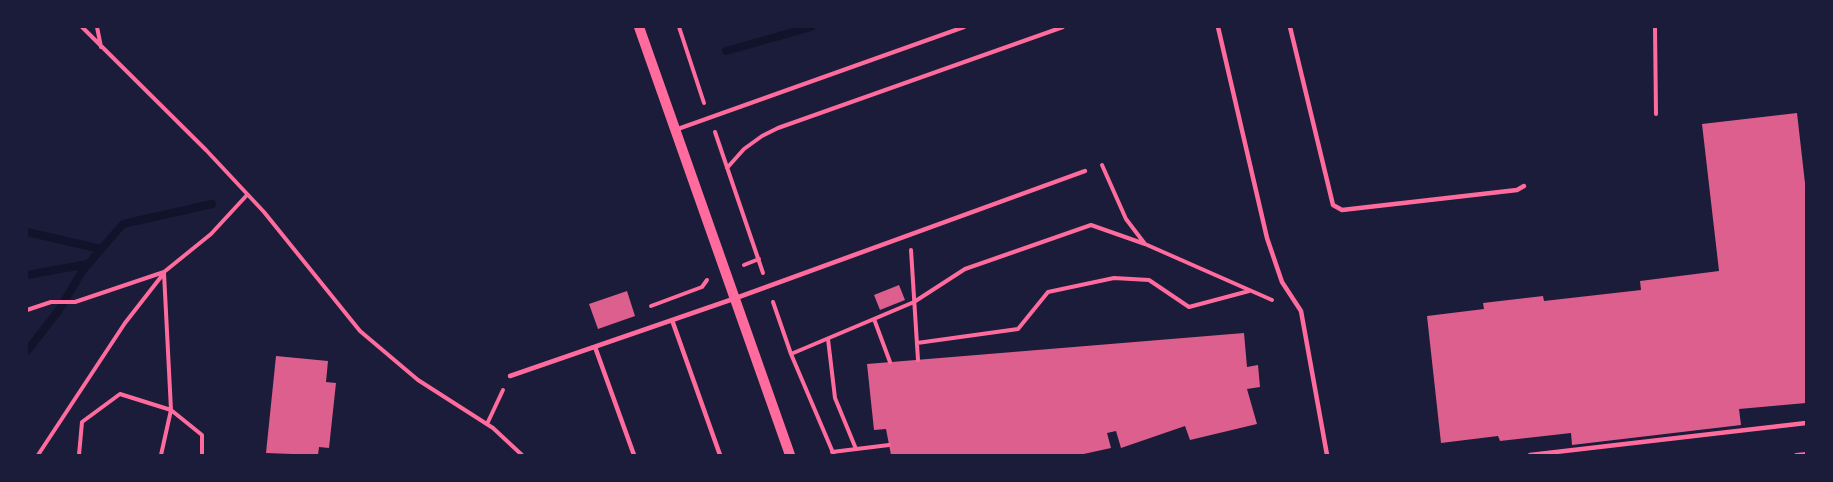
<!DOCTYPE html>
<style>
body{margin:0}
#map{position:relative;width:1833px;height:482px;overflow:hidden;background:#1b1b3a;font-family:"Noto Sans",sans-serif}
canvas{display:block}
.frame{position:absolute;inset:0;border:28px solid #1b1b3a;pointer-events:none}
</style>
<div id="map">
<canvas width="1833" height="482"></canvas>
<div class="frame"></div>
</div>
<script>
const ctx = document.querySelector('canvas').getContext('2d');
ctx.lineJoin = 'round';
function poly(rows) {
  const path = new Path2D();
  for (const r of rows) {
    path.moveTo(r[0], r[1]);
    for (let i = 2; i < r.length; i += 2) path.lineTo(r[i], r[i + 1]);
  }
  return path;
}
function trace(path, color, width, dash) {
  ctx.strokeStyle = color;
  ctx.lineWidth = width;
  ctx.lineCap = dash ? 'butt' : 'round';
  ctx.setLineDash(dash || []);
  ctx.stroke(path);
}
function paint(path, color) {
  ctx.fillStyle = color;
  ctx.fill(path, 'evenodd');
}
const stream = poly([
 [726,51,811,27],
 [27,232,101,249],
 [27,275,88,264],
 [27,351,59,310,83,270,123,224,212,204]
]);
const building = poly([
 [1797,113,1806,192,1806,403,1739,409,1741,425,1572,445,1571,433,1500,441,1498,436,1441,443,1427,316,1484,309,1483,303,1543,296,1544,301,1641,290,1640,281,1719,271,1702,124],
 [899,285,905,300,880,310,874,295],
 [627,291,635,316,598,329,589,304],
 [1244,333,1247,367,1258,365,1260,387,1247,389,1257,424,1190,440,1185,426,1121,448,1116,431,1107,433,1111,448,1079,455,891,455,886,429,874,430,867,364],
 [276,356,328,361,326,382,336,383,329,448,319,447,318,455,266,453]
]);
const path = poly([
 [82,27,206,150,264,212,360,331,418,380,493,428,522,455],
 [97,27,101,47],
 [679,27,704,103],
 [1655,27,1656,114],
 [715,132,763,273],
 [1102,165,1126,219,1145,244,1272,300],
 [727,168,744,149,762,136,778,128,1063,27],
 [911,250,918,360],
 [744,265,759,259],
 [773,302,791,354,834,455],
 [651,306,702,287,707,280],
 [27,310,51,302,75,302,164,272,211,234,247,195],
 [874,319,890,362],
 [828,339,835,398,856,449],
 [917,343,1018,329,1048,292,1114,278,1149,280,1189,307,1249,291],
 [791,354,914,302,965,269,1091,225,1145,244],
 [487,424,503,390],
 [832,452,889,445],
 [38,455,125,323,164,273],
 [79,455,82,422,120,394,171,410,202,435,202,455],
 [161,455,171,410,164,273],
 [1796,455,1806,454]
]);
const service = poly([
 [1218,27,1267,238,1282,282,1301,311,1327,455],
 [1290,27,1333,205,1342,210,1517,190,1524,186],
 [675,130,964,27],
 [672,320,720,455],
 [595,347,634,455],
 [510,376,736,298,1085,171],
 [1530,455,1806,423]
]);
const tertiary = poly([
 [639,27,790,455]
]);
trace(stream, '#12122b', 8);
paint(building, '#dd5f8e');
trace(path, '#ff6b9d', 4);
trace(service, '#ff6b9d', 4.5);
trace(tertiary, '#ff6b9d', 10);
</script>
